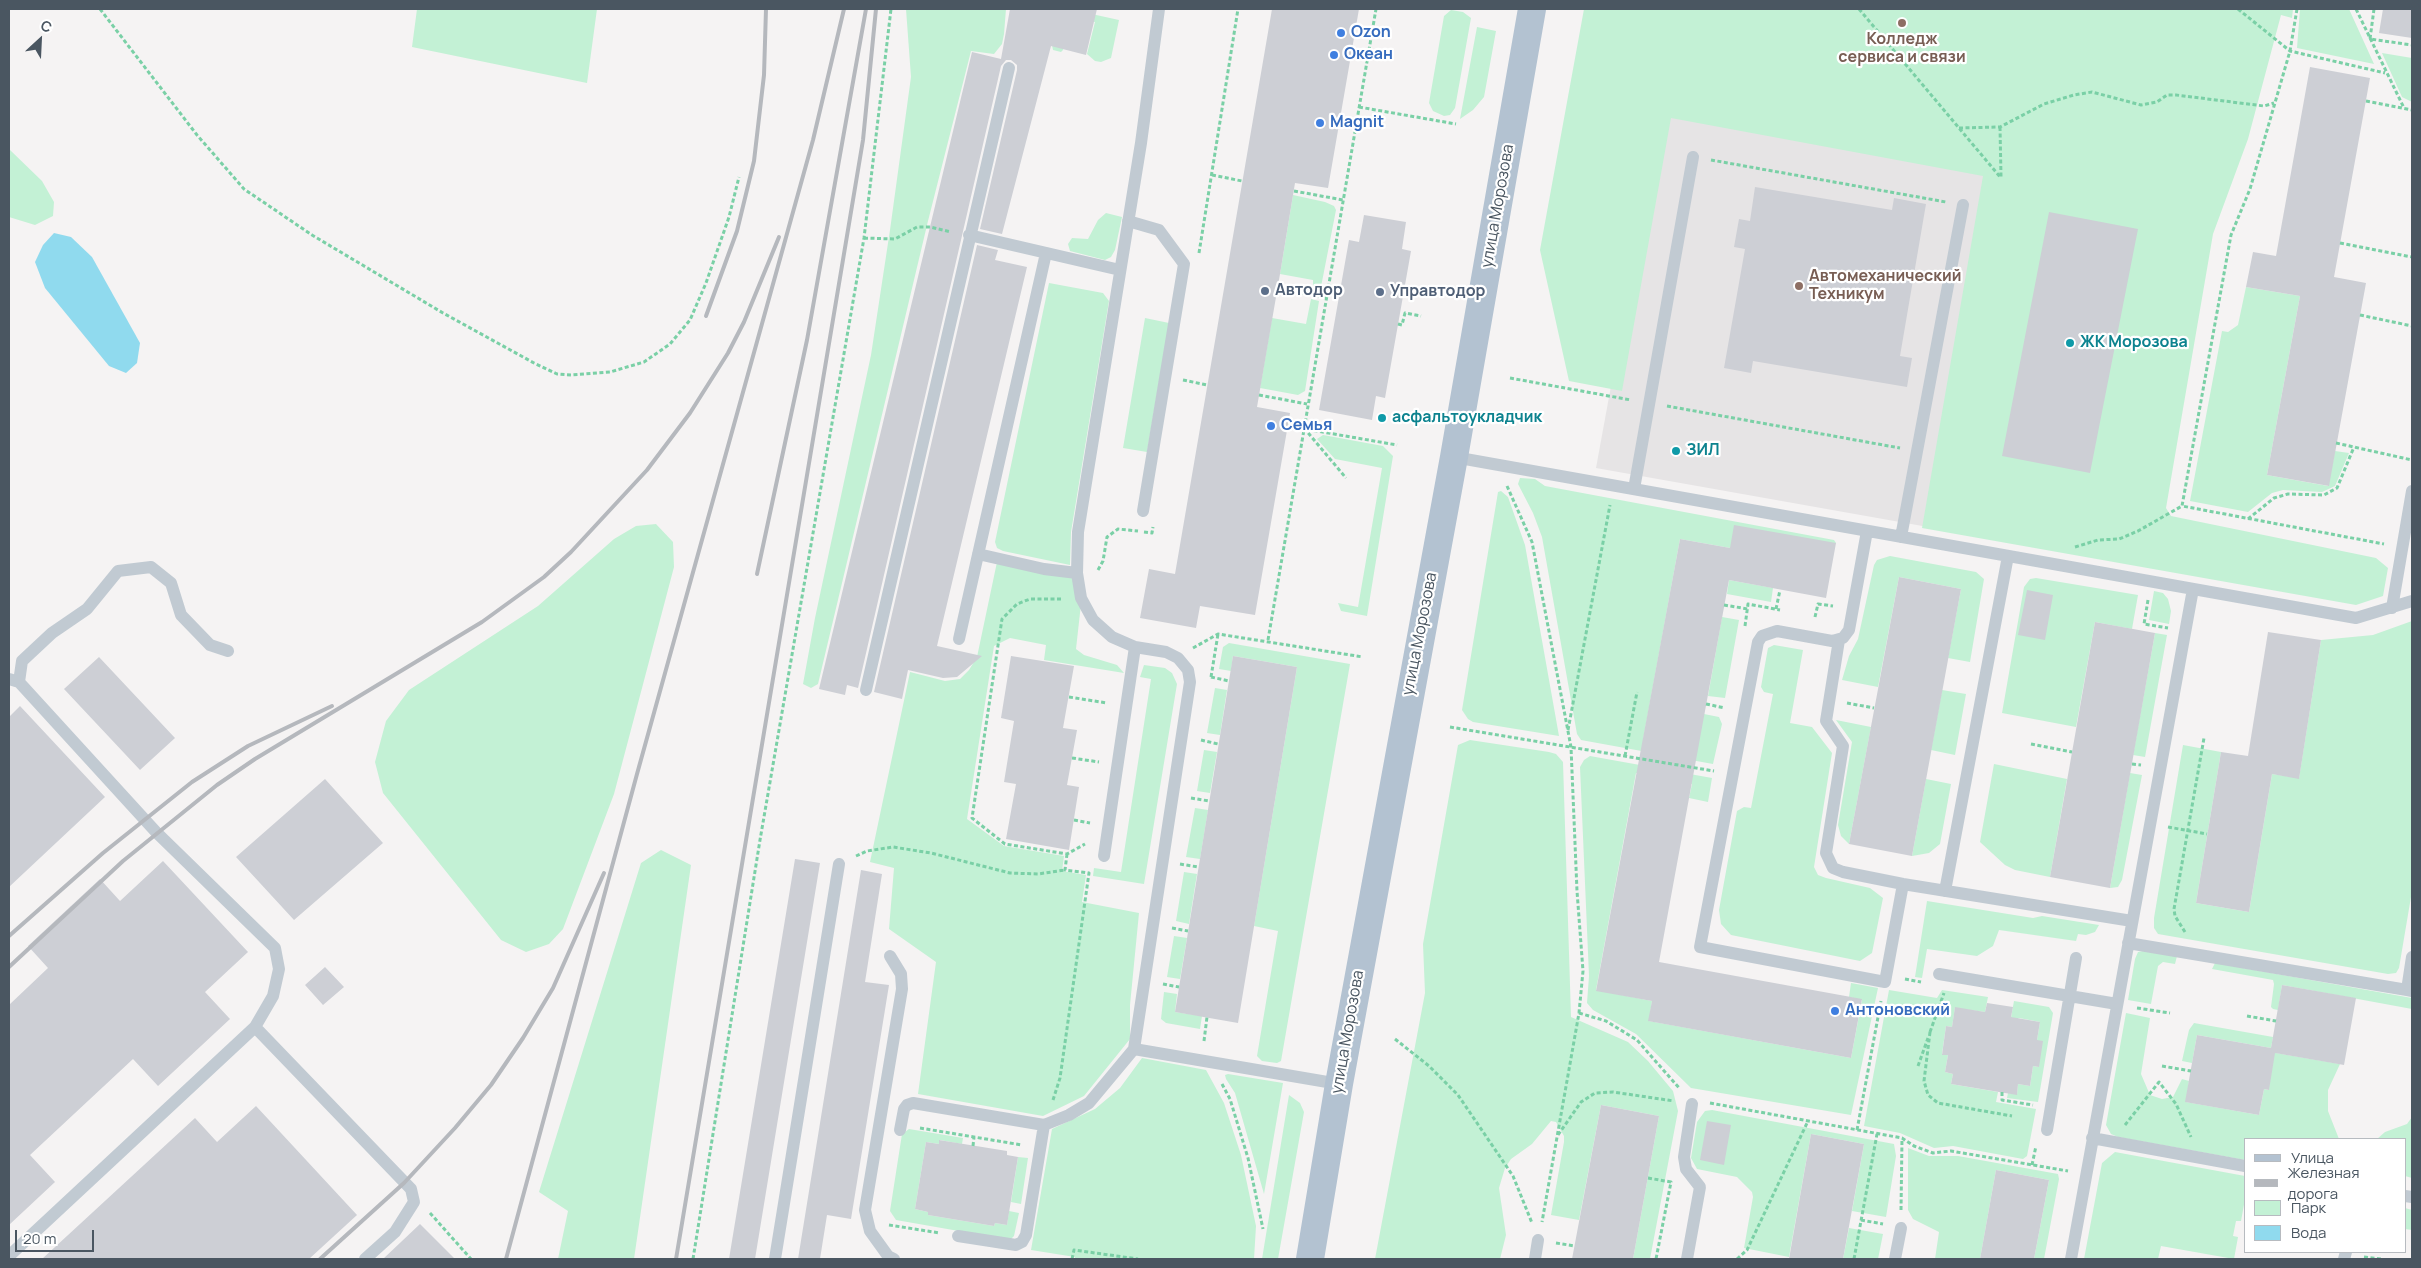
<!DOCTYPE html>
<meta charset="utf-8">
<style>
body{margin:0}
#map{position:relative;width:2421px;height:1268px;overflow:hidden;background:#f5f3f3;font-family:Manrope,sans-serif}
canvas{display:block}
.frame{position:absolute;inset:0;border:10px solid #4a5661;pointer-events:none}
.legend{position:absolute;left:2244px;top:1138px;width:162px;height:115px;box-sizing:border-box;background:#fff;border:1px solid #b7bbc0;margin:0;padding:6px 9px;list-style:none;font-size:15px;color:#4a5661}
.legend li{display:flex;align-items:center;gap:10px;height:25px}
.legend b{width:25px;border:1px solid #b7bbc0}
.north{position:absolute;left:15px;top:15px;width:50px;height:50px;-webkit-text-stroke:4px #fff;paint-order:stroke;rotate:25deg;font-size:14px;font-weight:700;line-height:20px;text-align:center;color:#4a5661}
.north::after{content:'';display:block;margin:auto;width:18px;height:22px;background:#4a5661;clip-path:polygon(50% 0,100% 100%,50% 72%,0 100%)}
.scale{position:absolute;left:15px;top:1230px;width:79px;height:22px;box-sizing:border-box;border:2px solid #4a5661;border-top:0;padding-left:6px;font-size:15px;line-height:18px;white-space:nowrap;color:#4a5661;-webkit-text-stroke:4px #fff;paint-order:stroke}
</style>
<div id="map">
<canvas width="2421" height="1268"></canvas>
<div class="frame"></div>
<ul class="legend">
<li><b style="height:6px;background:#b3c2d1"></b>Улица</li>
<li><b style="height:6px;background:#b5b8bd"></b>Железная дорога</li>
<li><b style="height:14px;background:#c3f1d5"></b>Парк</li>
<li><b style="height:14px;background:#90daee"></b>Вода</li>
</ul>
<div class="north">С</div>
<div class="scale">20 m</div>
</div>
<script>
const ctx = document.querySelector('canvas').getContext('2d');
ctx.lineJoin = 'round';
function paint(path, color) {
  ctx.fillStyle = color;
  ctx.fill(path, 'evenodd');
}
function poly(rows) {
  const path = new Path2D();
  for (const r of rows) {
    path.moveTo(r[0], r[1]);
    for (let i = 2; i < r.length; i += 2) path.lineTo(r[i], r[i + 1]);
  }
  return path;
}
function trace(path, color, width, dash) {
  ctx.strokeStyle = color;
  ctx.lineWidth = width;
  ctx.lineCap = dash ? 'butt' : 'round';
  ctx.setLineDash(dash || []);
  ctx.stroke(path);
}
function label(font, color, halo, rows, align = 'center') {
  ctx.font = font + ' Manrope,sans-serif';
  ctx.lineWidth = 4.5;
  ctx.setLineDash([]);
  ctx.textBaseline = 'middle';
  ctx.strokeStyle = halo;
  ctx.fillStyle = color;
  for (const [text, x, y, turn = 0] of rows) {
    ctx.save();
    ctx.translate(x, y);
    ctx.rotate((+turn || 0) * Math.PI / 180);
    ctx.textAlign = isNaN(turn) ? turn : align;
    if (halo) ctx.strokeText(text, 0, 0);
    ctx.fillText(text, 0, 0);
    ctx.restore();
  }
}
const education = poly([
 [1680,9,1989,176,1928,527,1596,468]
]);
const green = poly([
 [417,9,597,9,587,83,412,47],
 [906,9,1006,9,1004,34,1002,44,994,54,971,51,928,221,818,684,811,688,803,684,815,618,871,355,890,230,911,77],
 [1039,9,1069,9,1119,20,1111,58,1101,62,1095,61,1087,54,1095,22,1071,19,1063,50,1061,52,1053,50,1052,45,1034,37],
 [1584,9,2293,9,2292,18,2281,15,2248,139,2213,234,2166,508,2171,516,2376,558,2388,568,2383,596,2356,605,1922,528,1983,176,1671,118,1622,391,1569,381,1540,250],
 [2300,9,2349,9,2374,64,2297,48],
 [1451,10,1463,12,1471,18,1455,108,1450,115,1444,116,1433,111,1429,103,1444,16],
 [1477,27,1496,31,1484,97,1473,110,1460,119],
 [2382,53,2412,58,2412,102,2402,97],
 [9,149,42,181,54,202,53,216,35,225,9,217],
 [1293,195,1325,202,1334,206,1336,210,1320,292,1313,290,1313,280,1280,274],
 [1106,213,1122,217,1115,250,1111,257,1105,260,1070,251,1068,244,1072,238,1088,239,1098,220],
 [1049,283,1103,293,1109,301,1071,532,1070,565,1003,551,997,548,995,542],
 [2246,287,2300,296,2267,475,2328,486,2335,451,2349,453,2335,486,2322,492,2283,490,2272,493,2248,512,2190,501,2222,331,2228,332,2238,325],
 [1311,299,1319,301,1305,391,1298,395,1260,388,1272,318,1306,324],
 [1145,318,1169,323,1147,452,1123,448],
 [1323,435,1383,446,1393,456,1367,616,1341,611,1338,603,1358,607,1382,468,1335,459,1317,439],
 [1520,478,1535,479,1545,486,1834,540,1836,543,1730,548,1680,539,1643,740,1704,714,1719,717,1722,724,1713,764,1581,740,1577,734,1542,537,1533,513,1518,484],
 [1501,491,1508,497,1525,545,1559,736,1473,722,1468,719,1462,710,1498,492],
 [656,524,673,542,674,567,614,794,563,929,549,944,526,952,501,940,383,793,375,762,386,721,409,690,538,606,614,539,636,526],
 [1890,556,1976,572,1984,579,1970,662,1948,658,1961,589,1899,577,1878,687,1842,680,1849,656,1858,639,1874,565,1877,560],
 [997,562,1075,578,1081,604,1076,649,1084,655,1117,665,1124,673,1044,660,1046,645,1010,638,994,646,967,819,1004,846,1064,856,1062,871,1086,875,1082,902,1139,913,1130,1005,1130,1039,1084,1096,1043,1116,918,1094,936,962,889,929,894,868,870,862,910,672,945,681,960,679,969,670,977,657],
 [2036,578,2138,595,2132,629,2095,622,2076,727,2002,713,2024,587,2030,579],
 [1729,580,1773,588,1771,602,1727,594],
 [2154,591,2163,593,2168,599,2171,611,2169,624,2149,620],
 [1722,617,1739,620,1725,698,1708,696],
 [2412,621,2412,891,2399,968,2396,973,2388,974,2158,934,2154,928,2154,918,2183,745,2221,752,2196,903,2249,912,2272,774,2299,778,2321,640,2373,635],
 [2155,633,2167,635,2145,757,2133,755],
 [1229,643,1350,664,1281,1061,1277,1063,1262,1061,1257,1056,1278,931,1254,926,1297,667,1233,656,1231,671,1219,669,1223,647],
 [1774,645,1803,650,1790,723,1812,727,1832,753,1814,867,1818,875,1826,878,1870,888,1883,898,1872,953,1860,961,1731,935,1721,924,1719,910,1737,811,1744,807,1751,808,1773,694,1764,692,1761,687,1768,648],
 [1144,665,1165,668,1172,673,1177,684,1144,884,1093,876,1094,868,1121,872,1151,679,1140,677],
 [1215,688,1227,690,1220,735,1207,733],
 [1942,690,1966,694,1955,755,1931,750],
 [1836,720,1871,727,1849,844,1841,836,1838,825,1852,742],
 [1470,740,1549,752,1556,754,1563,762,1571,1017,1628,1042,1648,1061,1673,1091,1678,1111,1650,1259,1633,1259,1659,1116,1601,1105,1579,1220,1551,1215,1564,1142,1564,1136,1556,1122,1551,1121,1532,1144,1511,1159,1505,1168,1499,1188,1506,1235,1500,1259,1375,1259,1425,993,1423,944,1458,745],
 [1204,750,1217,752,1210,793,1197,791],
 [1590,756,1712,778,1708,802,1689,798,1692,784,1636,773,1596,990,1652,1001,1649,1021,1851,1058,1862,1000,1849,997,1851,983,1878,988,1851,1115,1691,1088,1636,1034,1593,1010,1587,1003,1589,976,1580,767,1584,760],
 [1994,764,2067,779,2050,877,2015,870,2005,865,1980,842],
 [2130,773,2142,775,2122,880,2118,887,2110,888],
 [1926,779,1951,784,1940,844,1929,853,1912,856],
 [1195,808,1208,810,1200,859,1186,857],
 [661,850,691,865,634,1259,558,1259,568,1211,539,1192,641,863],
 [1184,872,1197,874,1189,924,1176,921],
 [1927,901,2033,918,2042,916,2099,925,2095,932,2086,935,2078,934,2076,941,1999,930,1993,946,1977,956,1927,949,1922,978,1915,977],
 [1174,936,1187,938,1180,979,1167,977],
 [2143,951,2177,956,2175,964,2163,962,2158,966,2151,1004,2128,1000,2135,959,2138,952],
 [2215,963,2412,998,2412,1009,2282,985,2278,1010,2273,1009,2271,1007,2274,984,2273,980,2212,969],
 [1889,990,1937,998,1942,990,1988,997,1985,1012,1955,1008,1952,1027,1946,1026,1942,1054,1948,1055,1945,1072,1953,1074,1951,1084,1998,1092,1996,1102,2036,1109,2027,1156,2023,1159,1953,1146,1934,1148,1900,1133,1864,1126],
 [1164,992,1177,994,1175,1012,1202,1016,1200,1029,1166,1023,1161,1019],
 [2014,1001,2049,1007,2053,1013,2038,1102,2007,1098,2008,1093,2017,1094,2018,1084,2030,1086,2033,1066,2039,1067,2037,1040,2040,1022,2019,1018,2010,1023],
 [2126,1013,2150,1018,2141,1074,2150,1095,2162,1099,2173,1097,2182,1079,2189,1081,2186,1102,2259,1115,2264,1089,2269,1090,2270,1052,2340,1064,2328,1090,2328,1111,2339,1139,2245,1139,2245,1160,2118,1137,2111,1134,2106,1125],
 [2194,1023,2273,1037,2271,1048,2197,1035,2192,1063,2182,1061,2189,1030],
 [1142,1058,1206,1070,1224,1103,1241,1155,1256,1226,1254,1259,1075,1259,1075,1257,1031,1250,1052,1129,1095,1109,1120,1088],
 [1228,1074,1283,1083,1264,1194,1235,1093,1226,1079,1225,1075],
 [1289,1095,1300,1103,1304,1112,1278,1259,1262,1259],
 [1712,1110,1894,1144,1896,1156,1886,1217,1852,1211,1864,1144,1811,1134,1789,1257,1744,1248,1753,1197,1752,1192,1737,1177,1697,1169,1691,1158,1697,1122,1705,1111],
 [2412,1117,2412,1178,2405,1176,2405,1139,2377,1139,2385,1132,2407,1124],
 [909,1129,963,1138,962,1144,940,1140,939,1144,926,1142,915,1209,928,1212,928,1215,994,1226,995,1223,1007,1225,1009,1211,1019,1213,1014,1236,1010,1240,896,1220,890,1211,902,1134],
 [1908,1148,1929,1156,1958,1156,2058,1174,2059,1179,2044,1259,2034,1259,2049,1180,1996,1170,1980,1259,1935,1259,1939,1232,1913,1219,1908,1210],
 [2115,1152,2245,1176,2245,1199,2241,1221,2236,1221,2233,1236,2238,1237,2234,1259,2161,1246,2158,1259,2084,1259,2102,1163],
 [1018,1157,1028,1158,1021,1204,1011,1202],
 [2405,1208,2412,1210,2412,1230,2405,1229],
 [1849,1228,1883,1234,1878,1259,1843,1259]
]);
const water = poly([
 [54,233,71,237,92,257,140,343,137,363,126,373,109,366,45,288,35,262,43,245]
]);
const building = poly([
 [1010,9,1097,9,1086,55,1051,46,1002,234,980,229,1017,70,1017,65,1011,60,1006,60,1001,66,858,688,847,685,845,695,819,689,972,52,1001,59],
 [1272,9,1359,9,1328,188,1295,183,1280,274,1257,407,1290,413,1255,615,1200,606,1196,628,1140,618,1149,569,1175,574],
 [2383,9,2412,9,2412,38,2379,33],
 [2310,67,2370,78,2334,277,2366,283,2329,486,2267,475,2300,296,2246,287,2253,252,2276,256],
 [1755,187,1892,210,1894,198,1926,204,1900,356,1912,358,1907,387,1753,361,1751,373,1724,368,1745,249,1734,247,1739,219,1750,221],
 [2049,212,2138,229,2090,473,2002,456],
 [1364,215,1406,222,1402,249,1411,251,1385,398,1376,396,1372,420,1319,410,1349,240,1359,242],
 [977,245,998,250,995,260,1027,267,937,646,982,656,957,677,943,678,908,670,902,699,874,692],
 [1734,525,1836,543,1826,598,1729,580,1659,962,1862,999,1851,1058,1648,1021,1652,1001,1596,991,1680,539,1730,548],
 [1899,577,1961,589,1912,856,1849,844],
 [2027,590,2053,595,2045,640,2018,635],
 [2095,622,2155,633,2110,888,2050,877],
 [2268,632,2321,640,2299,779,2272,774,2249,912,2196,903,2221,752,2248,756],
 [1011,656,1074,666,1063,728,1077,730,1067,785,1079,787,1069,850,1006,839,1016,784,1004,782,1014,721,1001,718],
 [1233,656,1297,667,1238,1023,1175,1012],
 [99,657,175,738,140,770,64,689],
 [20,706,105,797,9,887,9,717],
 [325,779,383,843,294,920,236,857],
 [795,859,820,863,755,1259,729,1259],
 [163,861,248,952,205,992,230,1019,158,1086,133,1059,30,1155,55,1182,9,1225,9,1005,48,968,28,946,100,879,120,901],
 [861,870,882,874,865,982,889,985,851,1219,827,1215,820,1259,798,1259],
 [325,967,344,987,323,1005,305,985],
 [2282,985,2356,998,2344,1065,2275,1053,2269,1090,2264,1089,2259,1115,2185,1102,2197,1035,2271,1048],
 [1987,1003,2013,1007,2011,1017,2040,1022,2037,1040,2043,1041,2039,1067,2033,1066,2030,1086,2018,1084,2017,1095,1951,1084,1953,1074,1945,1072,1948,1055,1942,1055,1946,1026,1952,1027,1955,1007,1985,1012],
 [1601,1105,1659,1116,1633,1259,1572,1259],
 [256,1106,357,1215,309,1259,42,1259,195,1118,217,1142],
 [1707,1121,1731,1125,1724,1165,1700,1160],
 [1811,1134,1864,1144,1843,1259,1789,1259],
 [939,1140,1007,1151,1007,1155,1018,1157,1007,1225,995,1223,994,1226,928,1215,928,1212,915,1209,926,1142,939,1144],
 [1996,1170,2049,1180,2034,1259,1980,1259],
 [420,1224,455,1259,383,1259]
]);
const path = poly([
 [100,9,197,135,244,189,312,235,443,313,534,363,557,374,571,375,610,372,644,362,670,344,690,320,706,283,729,217,739,177],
 [1859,9,2001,178],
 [2238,9,2290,51,2385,73],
 [2297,9,2290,51,2250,189,2231,235,2182,506,2384,544],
 [2356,9,2404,108],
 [2374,9,2370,39,2412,45],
 [2366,101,2412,110],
 [1359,107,1456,124],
 [2000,127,2001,177],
 [1959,128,2000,127,2044,104,2074,95,2092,92,2141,105,2157,102,2167,95,2176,95,2264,106,2274,103],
 [1711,160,1946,202],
 [1212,175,1242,181],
 [1294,191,1343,200],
 [864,238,895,239,917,227,930,227,951,232],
 [2340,243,2412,257],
 [1199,253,1238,9],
 [1277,289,1326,297],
 [2360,315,2412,326],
 [1398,324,1402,325,1405,313,1421,316],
 [1510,378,1631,400],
 [1183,380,1207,385],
 [1259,395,1307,404],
 [1667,406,1900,448],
 [1288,426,1397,445],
 [1304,428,1346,478],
 [2336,443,2412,460],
 [1507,486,1532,542,1571,747,1577,891,1583,971,1579,1013,1542,1222],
 [2248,519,2274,498,2288,494,2324,495,2337,488,2354,447],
 [1144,532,1152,533,1153,527],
 [2075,547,2098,540,2119,539,2138,531,2182,506],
 [1098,570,1103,561,1107,537,1118,529,1138,531],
 [1061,599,1030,599,1017,604,1002,619,972,818,1005,844,1067,854,1085,844],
 [2148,600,2144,624,2168,628],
 [1724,605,1748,609],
 [1776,609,1780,590],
 [1815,617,1818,604,1833,606],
 [1745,626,1748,604,1780,610],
 [1268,640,1376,9],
 [1193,648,1218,634,1363,657],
 [1211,677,1218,634],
 [1211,677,1229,681],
 [1069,697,1107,703],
 [1847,703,1874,708],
 [1706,704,1725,708],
 [1450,727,1714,771],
 [1568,730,1610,505],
 [1201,740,1218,744],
 [2031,744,2072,752],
 [1625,756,1637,692],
 [1072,758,1099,762],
 [2132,764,2141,765],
 [1191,798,1209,801],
 [1074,820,1090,823],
 [2168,827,2207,834],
 [856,856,867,851,893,847,931,853,1010,873,1038,874,1065,870],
 [1180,864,1198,867],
 [1172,928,1188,931],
 [2185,932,2175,916,2174,909,2204,738],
 [1905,979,1921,982],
 [1163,984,1179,987],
 [2137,1008,2170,1013],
 [1579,1013,1606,1021,1637,1040,1680,1089],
 [2247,1016,2276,1021],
 [1930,1032,1924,1081,1928,1095,1938,1103,2012,1116],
 [1930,1032,1944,993],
 [1395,1039,1429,1066,1458,1095,1513,1176,1532,1223],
 [1204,1041,1207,1017],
 [1918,1066,1928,1038],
 [2162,1066,2191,1071],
 [1222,1084,1230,1099,1248,1158,1263,1229],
 [2002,1092,2002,1100,2033,1105],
 [1053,1100,1060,1078,1089,873,1065,870,1067,854],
 [1710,1103,1902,1138,1914,1146,1933,1153,1951,1151,2068,1171],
 [2125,1125,2159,1082,2176,1104,2191,1137],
 [920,1128,1022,1145],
 [1857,1130,1881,1001],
 [1558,1135,1581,1102,1595,1093,1613,1092,1674,1101],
 [973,1146,974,1137],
 [2032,1165,2036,1146],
 [1648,1178,1671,1182,1656,1259],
 [1901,1210,1902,1139],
 [430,1213,471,1259],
 [1861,1220,1883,1224],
 [889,1225,940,1233],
 [1556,1243,1575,1246],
 [2364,1257,2381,1259],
 [693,1259,760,840,864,238,891,9],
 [1072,1259,1074,1250,1138,1259],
 [1737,1259,1747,1250,1808,1121],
 [1854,1259,1877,1134]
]);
const lane = poly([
 [1128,221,1159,230,1184,264,1143,511],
 [969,235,1120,270],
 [1454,457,2356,618,2412,601],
 [1634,489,1693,157],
 [1867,531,1849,630,1843,638,1832,641,1777,631,1762,636,1758,642,1700,947,1885,982,1903,884],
 [1901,537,1963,205],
 [978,554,1044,569,1077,573],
 [2392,608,2412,491],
 [959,639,1046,253],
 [1839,640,1826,721,1843,746,1826,853,1833,868,1843,872,1903,884,2132,921],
 [9,679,19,682,156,832,275,948,279,969,273,996,255,1027,9,1256],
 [19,682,22,661,52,633,87,609,118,571,151,567,171,583,181,615,210,645,228,651],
 [866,690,1009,68],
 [1104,856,1135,647],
 [1945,891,2008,556],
 [2128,943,2407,990],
 [890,956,901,974,902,989,865,1210,870,1231,888,1256,894,1259],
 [2412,957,2407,990,2412,991],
 [1939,974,2117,1004],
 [255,1027,411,1189,414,1202,395,1232,365,1259],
 [1134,1049,1339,1084],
 [1044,1125,1069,1115,1089,1103,1134,1049,1190,682,1188,670,1178,658,1166,652,1135,647,1112,637,1093,620,1081,598,1077,573,1078,532,1141,143,1159,9],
 [900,1130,904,1109,907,1105,913,1103,1044,1125,1026,1235,1022,1242,1016,1245,958,1236],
 [2047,1130,2076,958],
 [2092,1138,2245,1166],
 [2405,1196,2412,1197],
 [775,1259,839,864],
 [1535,1259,1538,1240],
 [1687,1259,1700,1187,1686,1169,1684,1157,1692,1104],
 [1895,1259,1901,1228],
 [2071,1259,2193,589],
 [2344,1259,2346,1252]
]);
const primary = poly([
 [1310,1259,1339,1084,1454,457,1532,9]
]);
const rail = poly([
 [706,316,737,231,754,161,764,75,766,9],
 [757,574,807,340,866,9],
 [9,936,103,853,192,782,248,746,332,706],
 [9,967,123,861,217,785,255,759,482,622,544,577,571,552,647,470,690,413,728,353,744,322,779,237],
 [320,1259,404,1183,455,1128,491,1085,523,1038,553,988,604,873],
 [506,1259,637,774,813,140,844,9],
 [676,1259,863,140,876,9]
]);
const markers = [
 [1902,23,5,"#8d6e63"],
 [1341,33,5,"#3f7fe0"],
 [1334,55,5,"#3f7fe0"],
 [1320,123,5,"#3f7fe0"],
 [1799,286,5,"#8d6e63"],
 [1265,291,5,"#5c6f8a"],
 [1380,292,5,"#5c6f8a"],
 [2070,343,5,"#0f9aa8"],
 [1382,418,5,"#0f9aa8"],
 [1271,426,5,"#3f7fe0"],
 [1676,451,5,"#0f9aa8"],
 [1835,1011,5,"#3f7fe0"]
];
const shopNames = [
 ["Ozon",1351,33],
 ["Океан",1344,55],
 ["Magnit",1330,123],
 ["Семья",1281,426],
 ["Антоновский",1845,1011]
];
const educationNames = [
 ["Колледж",1902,40],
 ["сервиса и связи",1902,58],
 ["Автомеханический",1809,277,"left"],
 ["Техникум",1809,295,"left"]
];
const streetNames = [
 ["улица Морозова",1498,206,-80],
 ["улица Морозова",1420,634,-79],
 ["улица Морозова",1348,1032,-80]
];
const serviceNames = [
 ["Автодор",1275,291],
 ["Управтодор",1390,292]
];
const cultureNames = [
 ["ЖК Морозова",2080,343],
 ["асфальтоукладчик",1392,418],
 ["ЗИЛ",1686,451]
];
paint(education, '#e6e4e5');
paint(green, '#c3f1d5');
paint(water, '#90daee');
paint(building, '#cdcfd5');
trace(path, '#7ad0a6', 3, [4, 2.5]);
trace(lane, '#c1cad2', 12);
trace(primary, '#b3c2d1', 28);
trace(rail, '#b5b8bd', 4);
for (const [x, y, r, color] of markers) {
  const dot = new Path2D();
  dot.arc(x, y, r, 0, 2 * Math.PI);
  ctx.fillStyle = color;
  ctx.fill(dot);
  trace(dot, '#fff', 2);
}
label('bold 16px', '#366cbe', '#fff', shopNames, 'left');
label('bold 16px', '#785e54', '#fff', educationNames);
label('16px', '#4a5661', '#fff', streetNames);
label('bold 16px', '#4e5e75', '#fff', serviceNames, 'left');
label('bold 16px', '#0d838f', '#fff', cultureNames, 'left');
</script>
